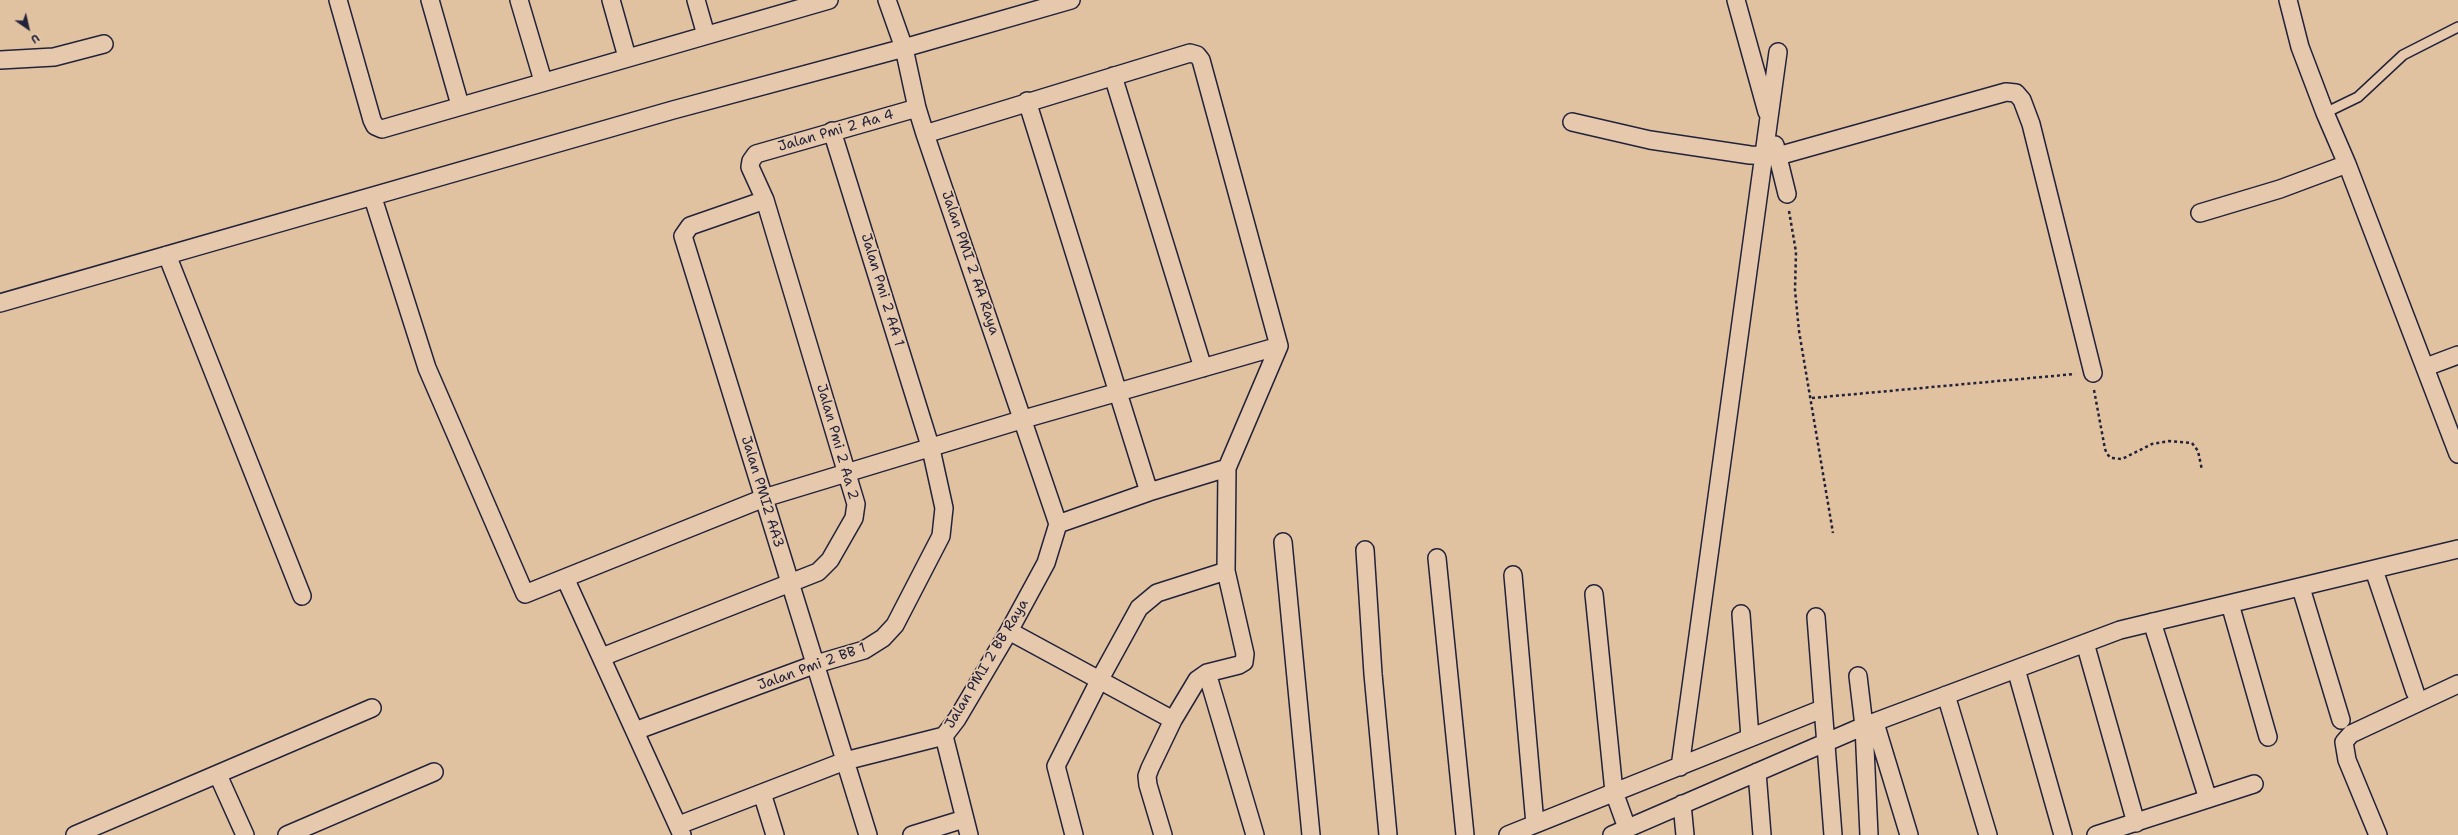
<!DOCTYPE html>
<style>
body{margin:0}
#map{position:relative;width:2458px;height:835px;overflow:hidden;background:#e0c1a0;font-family:"Shantell Sans",sans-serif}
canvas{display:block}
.north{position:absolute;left:8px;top:8px;width:40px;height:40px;-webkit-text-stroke:3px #e6c9ad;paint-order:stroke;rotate:146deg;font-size:11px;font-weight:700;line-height:16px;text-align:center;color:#22223b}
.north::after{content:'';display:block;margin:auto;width:14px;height:18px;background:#22223b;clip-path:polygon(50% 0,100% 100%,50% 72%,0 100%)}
</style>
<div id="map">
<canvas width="2458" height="835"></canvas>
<div class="north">U</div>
</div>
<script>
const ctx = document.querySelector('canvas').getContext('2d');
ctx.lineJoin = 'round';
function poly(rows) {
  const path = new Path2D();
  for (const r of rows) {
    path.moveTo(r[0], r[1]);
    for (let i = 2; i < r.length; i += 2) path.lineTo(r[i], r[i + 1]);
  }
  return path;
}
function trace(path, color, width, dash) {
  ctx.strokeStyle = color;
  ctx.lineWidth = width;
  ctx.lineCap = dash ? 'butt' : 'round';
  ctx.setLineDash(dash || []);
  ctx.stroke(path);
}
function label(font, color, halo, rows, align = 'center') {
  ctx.font = font + ' "Shantell Sans",sans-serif';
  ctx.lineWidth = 3.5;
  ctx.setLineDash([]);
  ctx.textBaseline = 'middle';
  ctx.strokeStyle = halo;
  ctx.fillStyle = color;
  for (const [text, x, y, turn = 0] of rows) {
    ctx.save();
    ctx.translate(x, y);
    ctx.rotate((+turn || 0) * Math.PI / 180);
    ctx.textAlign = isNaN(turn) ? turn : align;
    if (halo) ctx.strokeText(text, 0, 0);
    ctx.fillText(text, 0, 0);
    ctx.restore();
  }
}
const path = poly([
 [1789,211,1796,252,1795,290,1799,331,1833,533],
 [2094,390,2105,449,2107,454,2111,458,2122,459,2152,444,2169,441,2192,443,2198,451,2202,470],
 [1812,398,2075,374]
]);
const lane = poly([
 [2325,113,2358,97,2403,55,2458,27]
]);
const street = poly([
 [338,0,372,120,375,126,382,129,829,0],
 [430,0,460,105],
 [519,0,543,81],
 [611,0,627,57],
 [696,0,706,35],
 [1736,0,1767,112],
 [2288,0,2300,47,2325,113,2347,164,2458,454],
 [0,60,54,57,104,44],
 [1113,76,1203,368],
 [1027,101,1149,492],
 [1572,122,1650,140,1750,155,1778,156,2006,92,2016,93,2022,100,2031,124,2093,373],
 [1775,145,1787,194],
 [373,198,427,368,525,594,764,498,1024,419,1279,346,1201,60,1197,55,1190,53,925,134],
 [765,200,690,226,683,236,868,835],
 [2200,213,2280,189,2347,164],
 [167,255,302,596],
 [0,303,673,110,904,48,1071,0],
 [2426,367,2458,355],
 [1058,524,1149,492,1227,468],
 [1283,542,1311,835],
 [1365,550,1373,674,1388,835],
 [1437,558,1465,835],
 [2374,570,2415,692],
 [1513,575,1535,824],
 [565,578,682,835],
 [2301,588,2341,720],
 [1594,594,1614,792,1627,828],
 [2230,604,2268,737],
 [1741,614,1750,738],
 [1816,617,1833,835],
 [2152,622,2208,799],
 [1009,631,1173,720],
 [2085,643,2136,823],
 [602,657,790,583,818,572,830,560,854,518,856,504,765,200,750,167,751,161,756,154,917,108],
 [2016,669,2063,835],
 [1207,673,1255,835],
 [1858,676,1864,726,1869,835],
 [1946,695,1988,835],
 [1875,723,1909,835],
 [635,731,816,664,864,650,883,638,895,625,941,536,944,508,931,449,832,131],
 [944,736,969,835],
 [1680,767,1778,52],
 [1757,772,1762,835],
 [218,775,245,835],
 [762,793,775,835],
 [1682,804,1685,835],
 [679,825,845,761,944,736,957,719,1009,631,1046,563,1058,524,925,134,917,108,904,48,887,0],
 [75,835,372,708],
 [287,835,434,772],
 [912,835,964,819],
 [1074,835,1056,766,1100,679,1139,608,1157,593,1226,571],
 [1163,835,1148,785,1147,776,1150,768,1173,720,1197,680,1207,673,1239,665,1244,662,1245,654,1226,571,1227,468,1279,346],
 [1508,835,1822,709],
 [1612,835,1864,726,2120,630,2458,549],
 [2096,835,2254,784],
 [2378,835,2347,760,2344,742,2351,734,2458,684]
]);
const streetNames = [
 ["Jalan Pmi 2 Aa 4",836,131,-16],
 ["Jalan PMI 2 AA Raya",970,263,71],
 ["Jalan Pmi 2 AA 1",882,290,73],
 ["Jalan Pmi 2 Aa 2",837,442,74],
 ["Jalan PMI2 AA3",762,492,73],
 ["Jalan PMI 2 BB Raya",987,664,-59],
 ["Jalan Pmi 2 BB 1",812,667,-20]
];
trace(lane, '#22223b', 12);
trace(street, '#22223b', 20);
trace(path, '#22223b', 2.5, [3, 3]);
trace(lane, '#e6c9ad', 9);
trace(street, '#e6c9ad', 17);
label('14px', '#22223b', '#e6c9ad', streetNames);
</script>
